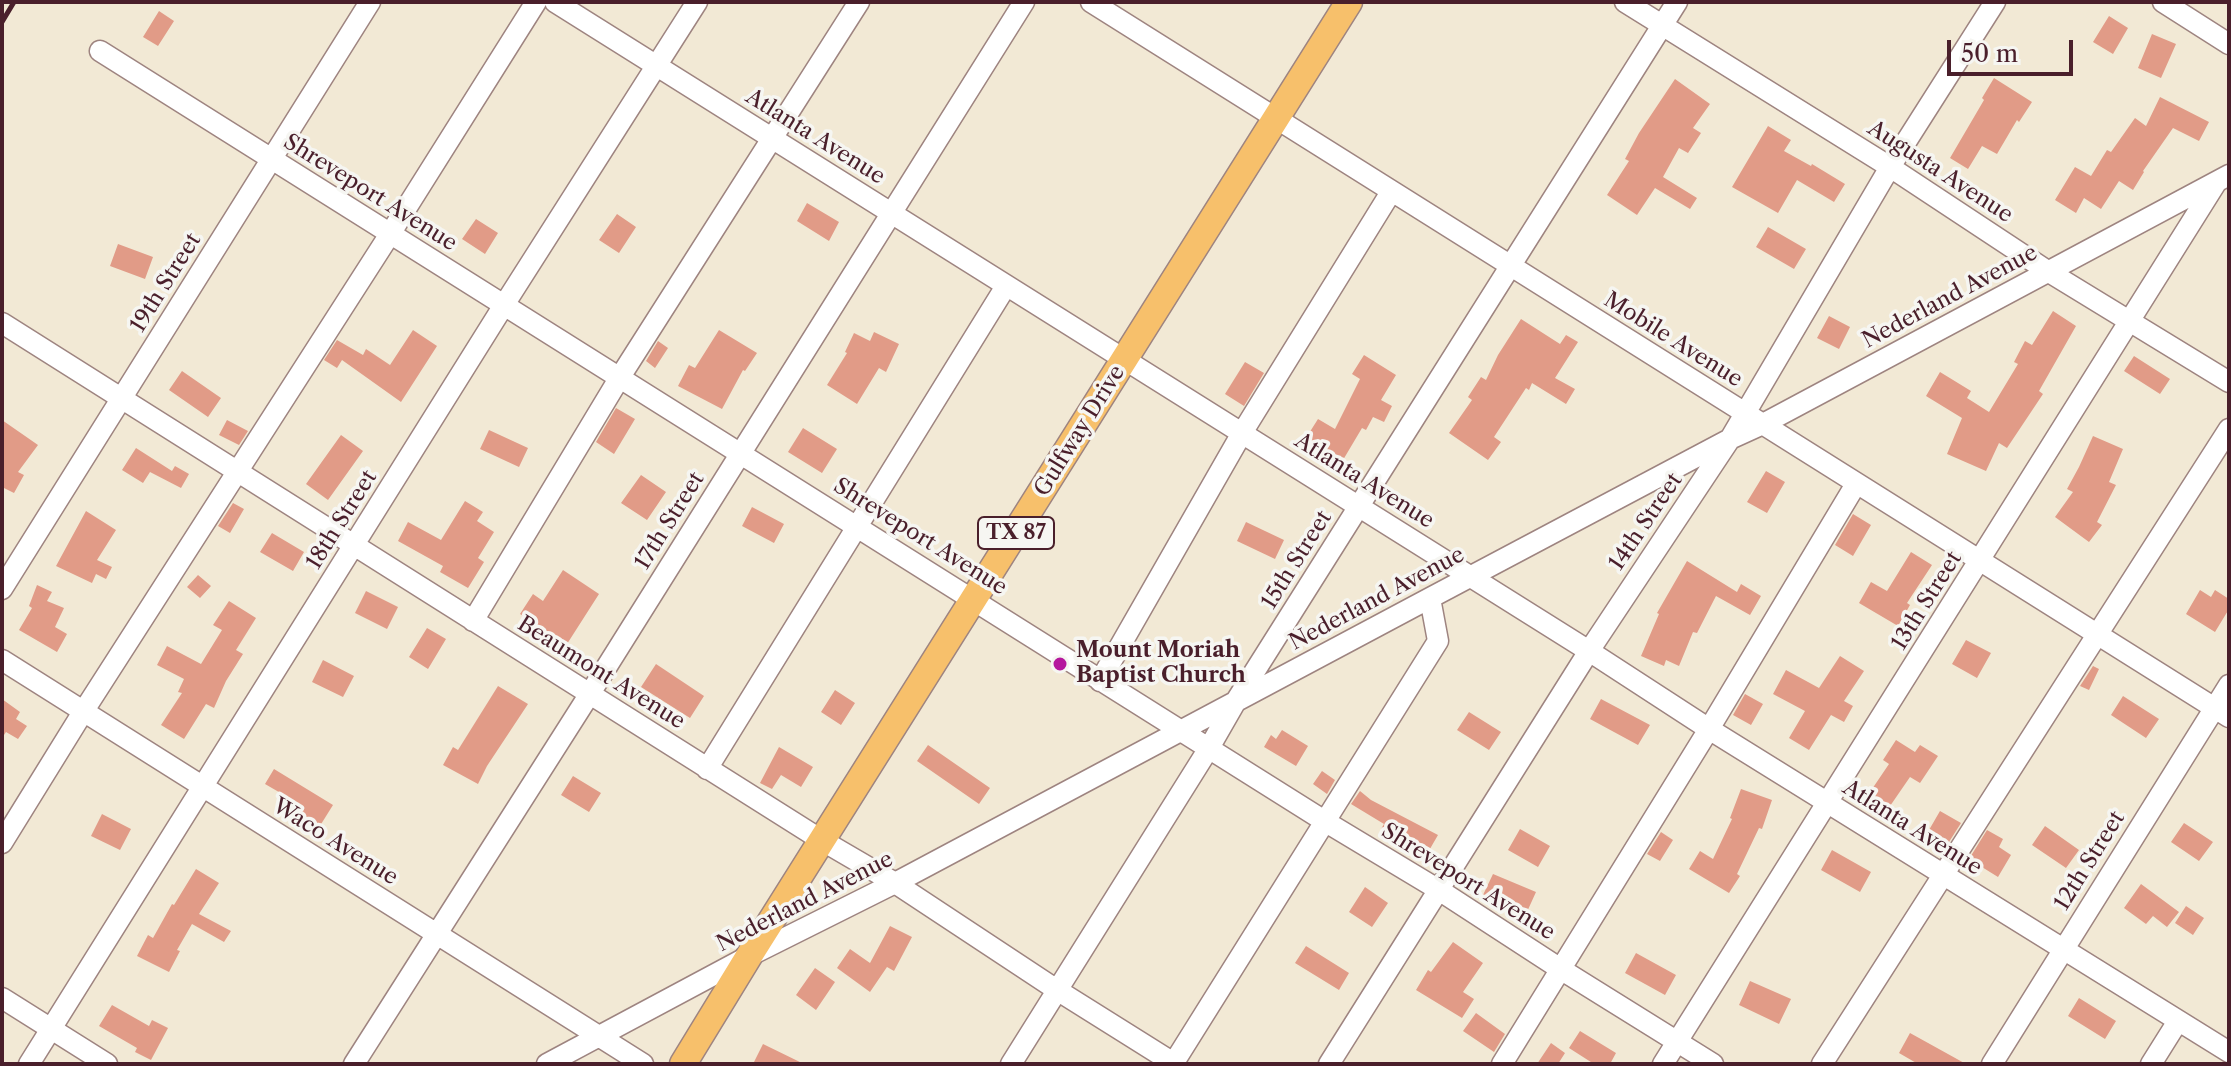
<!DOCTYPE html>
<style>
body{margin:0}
#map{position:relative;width:2231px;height:1066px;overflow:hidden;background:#f2e9d5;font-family:"Libre Caslon Text",serif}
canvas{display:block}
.frame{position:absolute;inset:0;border:4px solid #4a1f2b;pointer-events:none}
.scale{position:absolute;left:1947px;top:40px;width:126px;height:36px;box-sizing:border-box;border:4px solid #4a1f2b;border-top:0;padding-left:10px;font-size:24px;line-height:28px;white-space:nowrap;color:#4a1f2b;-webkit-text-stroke:6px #f6f6f2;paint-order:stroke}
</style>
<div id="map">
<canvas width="2231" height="1066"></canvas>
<div class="frame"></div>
<div class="scale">50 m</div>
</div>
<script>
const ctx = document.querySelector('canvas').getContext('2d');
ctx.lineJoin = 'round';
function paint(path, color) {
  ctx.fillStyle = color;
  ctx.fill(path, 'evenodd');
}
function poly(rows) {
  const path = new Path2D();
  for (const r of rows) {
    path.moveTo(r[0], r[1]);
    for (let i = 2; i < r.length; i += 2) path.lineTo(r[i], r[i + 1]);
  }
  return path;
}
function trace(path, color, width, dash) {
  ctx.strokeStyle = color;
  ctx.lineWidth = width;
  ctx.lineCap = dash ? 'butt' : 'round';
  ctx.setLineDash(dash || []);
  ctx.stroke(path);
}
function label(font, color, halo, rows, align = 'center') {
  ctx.font = font + ' "Libre Caslon Text",serif';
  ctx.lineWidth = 7;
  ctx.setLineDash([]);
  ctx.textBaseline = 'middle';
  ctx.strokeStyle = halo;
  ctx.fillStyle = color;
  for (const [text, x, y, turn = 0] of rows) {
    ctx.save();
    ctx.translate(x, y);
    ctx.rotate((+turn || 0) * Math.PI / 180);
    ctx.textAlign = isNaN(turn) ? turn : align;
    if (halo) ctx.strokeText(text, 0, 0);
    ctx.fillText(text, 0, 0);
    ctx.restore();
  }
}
const building = poly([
 [159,11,174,21,158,46,143,37],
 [2109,16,2128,28,2113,54,2093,42],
 [2152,34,2176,44,2161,78,2138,68],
 [1994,78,2032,102,2019,122,2017,120,1997,154,1982,146,1968,169,1950,158,1984,100,1982,98],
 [1675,79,1710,104,1693,128,1701,133,1688,153,1679,148,1663,177,1697,198,1690,209,1655,188,1637,215,1607,195,1629,161,1625,159,1639,133],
 [2160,97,2209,122,2199,141,2173,128,2143,171,2144,172,2133,190,2119,181,2101,209,2084,198,2076,213,2055,200,2075,167,2091,176,2107,150,2111,152,2135,118,2146,126],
 [1768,126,1791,140,1784,151,1811,166,1812,164,1845,184,1834,202,1797,180,1778,213,1732,187],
 [807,203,839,222,829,241,797,221],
 [617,214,636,227,619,253,599,240],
 [476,219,498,233,485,254,462,239],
 [1768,227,1806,249,1794,269,1756,247],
 [118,244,153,257,145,279,110,266],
 [2053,311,2076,326,2039,391,2043,394,2007,448,1999,443,1986,471,1947,454,1962,418,1926,396,1940,372,1971,391,1967,398,1989,412,2018,364,2014,362,2025,341,2032,345],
 [1829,316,1850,327,1839,349,1817,338],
 [1521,319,1560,344,1566,335,1578,342,1555,378,1575,389,1566,404,1532,383,1529,390,1526,388,1494,437,1501,442,1488,460,1449,433,1472,400,1468,397,1481,377,1486,380,1498,355],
 [413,330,437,346,401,402,342,360,337,368,324,360,337,340,363,355,366,349,390,365],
 [719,330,757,353,745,371,743,370,722,409,678,386,689,365,695,368],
 [874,332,899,344,886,372,879,368,857,404,827,385,847,353,845,352,854,333,870,341],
 [658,341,668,348,655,368,646,361],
 [1364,355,1396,375,1381,400,1392,406,1384,422,1373,417,1366,430,1362,428,1343,460,1306,438,1318,419,1335,429,1360,379,1352,374],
 [2134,356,2170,379,2160,394,2124,371],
 [1245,362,1264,373,1244,406,1225,394],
 [182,371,221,398,208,417,169,390],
 [616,408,635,419,614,454,596,442],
 [2,420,38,445,18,472,24,475,14,493,2,487],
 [227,420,248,431,239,445,219,435],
 [803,428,837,449,822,473,788,452],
 [489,430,528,448,519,467,480,449],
 [341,435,363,451,328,500,306,484],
 [2093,436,2123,449,2109,482,2116,485,2097,522,2102,525,2089,542,2055,517,2073,492,2067,489,2079,467],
 [136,448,172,471,175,466,189,474,181,488,150,472,143,483,122,470],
 [1766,471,1785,482,1767,513,1747,502],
 [641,475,666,492,647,520,621,503],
 [465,501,483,512,477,521,494,532,478,558,484,562,468,588,440,572,443,566,398,541,408,522,441,540],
 [233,503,244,509,230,533,218,526],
 [752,507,784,524,774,543,742,526],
 [86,511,116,530,97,560,112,567,106,579,96,574,92,583,56,566],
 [1853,514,1871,525,1853,556,1835,545],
 [1246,522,1284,540,1275,559,1237,541],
 [272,533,304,552,293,571,260,552],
 [1911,552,1932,565,1907,603,1910,605,1898,626,1859,603,1871,582,1887,591],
 [1687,561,1737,592,1741,584,1761,596,1750,615,1716,596,1697,633,1693,632,1679,666,1666,660,1664,666,1641,656,1659,614,1657,613],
 [563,570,599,594,567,644,520,614,533,594,543,601],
 [198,575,211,586,200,598,187,587],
 [37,585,52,592,47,601,64,608,55,627,67,634,57,652,19,630,32,608,29,606],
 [2200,590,2211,597,2215,590,2229,599,2229,609,2215,632,2186,614],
 [366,591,398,607,387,629,355,613],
 [229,601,256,618,236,650,243,654,226,681,214,708,206,704,184,739,161,725,182,693,178,692,184,679,157,665,167,646,201,664,222,630,213,625],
 [427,628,446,639,428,669,409,657],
 [1966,640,1991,653,1977,678,1952,664],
 [1840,656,1864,671,1844,701,1853,706,1844,722,1831,715,1809,750,1789,738,1805,711,1773,694,1786,670,1819,688],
 [323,660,354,676,343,697,312,682],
 [656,664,704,696,690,718,641,687],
 [2093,666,2099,669,2089,690,2080,686],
 [498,686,528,704,487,766,478,784,443,765,453,747,458,750],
 [835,690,855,703,841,725,821,712],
 [1745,694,1763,704,1751,725,1733,715],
 [2123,696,2159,719,2146,738,2111,715],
 [2,699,20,712,16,719,27,726,18,739,6,732,2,738],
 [1601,699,1650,725,1638,745,1590,719],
 [1469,712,1501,732,1489,750,1457,730],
 [1282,730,1308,746,1296,766,1264,747,1271,735,1276,739],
 [1896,740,1915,752,1920,745,1938,756,1920,783,1910,777,1888,809,1868,795,1889,764,1883,760],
 [928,745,990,788,979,804,917,761],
 [779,747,813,767,801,787,781,775,772,789,760,783],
 [274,769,333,805,318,829,278,805,284,795,265,784],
 [1322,771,1335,780,1327,794,1313,784],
 [573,776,601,793,589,812,561,795],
 [1741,789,1772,800,1762,829,1759,828,1737,874,1740,876,1729,893,1689,869,1700,851,1713,859,1732,819,1730,818],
 [1360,791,1371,800,1438,835,1427,854,1381,829,1384,824,1351,804],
 [1940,811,1961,823,1949,842,1929,830],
 [102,814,131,829,120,850,91,836],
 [2184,823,2213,842,2199,861,2171,842],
 [2045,826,2079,850,2066,868,2032,845],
 [1520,829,1550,846,1538,867,1508,850],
 [1987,830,2003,839,1999,847,2011,855,1998,877,1969,859],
 [1661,832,1673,840,1660,861,1647,854],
 [1832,850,1871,872,1860,892,1821,870],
 [196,869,219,883,199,914,231,931,224,942,192,924,177,950,180,951,169,972,137,956,148,935,153,938,172,904,174,905],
 [1493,874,1536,892,1526,914,1483,895],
 [2141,884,2179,912,2167,927,2153,916,2146,924,2124,908],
 [1365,887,1388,903,1372,927,1349,912],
 [2186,906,2204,918,2193,935,2175,923],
 [890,926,912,937,894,971,887,967,870,992,837,968,850,949,870,963],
 [1453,942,1483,963,1463,992,1474,999,1462,1018,1416,990,1428,970,1431,972],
 [1306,946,1349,973,1339,990,1295,963],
 [1636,953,1676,975,1665,995,1625,973],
 [815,968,835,982,816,1010,796,995],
 [1750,981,1791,999,1779,1024,1739,1005],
 [2079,998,2116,1021,2105,1039,2068,1016],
 [112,1005,149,1026,152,1020,168,1028,151,1060,135,1052,137,1048,99,1026],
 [1476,1013,1505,1034,1494,1052,1463,1031],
 [1580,1031,1616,1053,1610,1064,1594,1064,1569,1048],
 [1910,1033,1966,1064,1918,1064,1899,1053],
 [1551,1043,1565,1053,1558,1064,1537,1064],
 [763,1044,804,1064,753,1064]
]);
const minor = poly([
 [555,2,1589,651,1709,729,2229,1052],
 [1091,2,2229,717],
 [1625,2,1890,167,2049,272,2229,382],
 [2163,2,2229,44],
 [100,51,1326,822,1439,890,1562,970,1713,1064],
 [2,323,823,841,895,883,1057,990,1175,1064],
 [2,589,370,2],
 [473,621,620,377,859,2],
 [2,660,643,1064],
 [1100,681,1242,433,1391,192],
 [707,769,1006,286],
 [2,843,83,712,390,234,536,2],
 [2,998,107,1064],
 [29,1064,504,305,697,2],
 [354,1064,589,695,1024,2],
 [547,1064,749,956,895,883,1430,598,1730,439,1763,424,2229,175],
 [1011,1064,1209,748,1236,701,1677,2],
 [1173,1064,1438,641,1430,598],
 [1329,1064,1589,651,1730,439,1890,167,1995,2],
 [1502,1064,1709,729,1856,484],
 [1663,1064,2216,183],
 [1822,1064,2229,429],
 [1992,1064,2229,685],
 [2151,1064,2178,1021]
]);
const major = poly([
 [683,1064,749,956,1349,2]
]);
const rail = poly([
 [2,22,14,2]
]);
const markers = [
 [1060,664,8,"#b5179e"]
];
const shields = [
 [1016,533,76]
];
const shieldNames = [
 ["TX 87",1016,533]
];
const streetNames = [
 ["Atlanta Avenue",815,137,32],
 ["Augusta Avenue",1940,172,33],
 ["Shreveport Avenue",370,193,32],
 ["19th Street",166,283,-58],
 ["Nederland Avenue",1950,297,-28],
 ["Mobile Avenue",1673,340,32],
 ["Gulfway Drive",1080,431,-58],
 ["Atlanta Avenue",1364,481,32],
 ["18th Street",342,520,-58],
 ["17th Street",670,521,-58],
 ["14th Street",1646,522,-56],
 ["Shreveport Avenue",920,537,32],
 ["15th Street",1297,560,-58],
 ["Nederland Avenue",1377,599,-28],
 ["13th Street",1927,601,-58],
 ["Beaumont Avenue",601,673,32],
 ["Atlanta Avenue",1912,828,32],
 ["Waco Avenue",335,842,32],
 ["12th Street",2090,861,-58],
 ["Shreveport Avenue",1468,882,32],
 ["Nederland Avenue",805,902,-27]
];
const poiNames = [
 ["Mount Moriah",1076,651],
 ["Baptist Church",1076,676]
];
paint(building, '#e19b87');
trace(minor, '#9e8480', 23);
trace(major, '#9e8480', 29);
trace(minor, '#fff', 20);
trace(major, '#f7c06b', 26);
trace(rail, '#4a1f2b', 5);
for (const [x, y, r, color] of markers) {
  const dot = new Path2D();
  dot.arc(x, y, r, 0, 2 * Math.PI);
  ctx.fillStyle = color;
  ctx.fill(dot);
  trace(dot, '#f6f6f2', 3);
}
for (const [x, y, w] of shields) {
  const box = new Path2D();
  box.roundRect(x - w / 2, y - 16, w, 32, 6);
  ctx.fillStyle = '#f6f6f2';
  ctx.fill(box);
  trace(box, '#4a1f2b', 2);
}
label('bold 20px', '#4a1f2b', null, shieldNames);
label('22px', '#4a1f2b', '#f6f6f2', streetNames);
label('bold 22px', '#4a1f2b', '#f6f6f2', poiNames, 'left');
</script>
